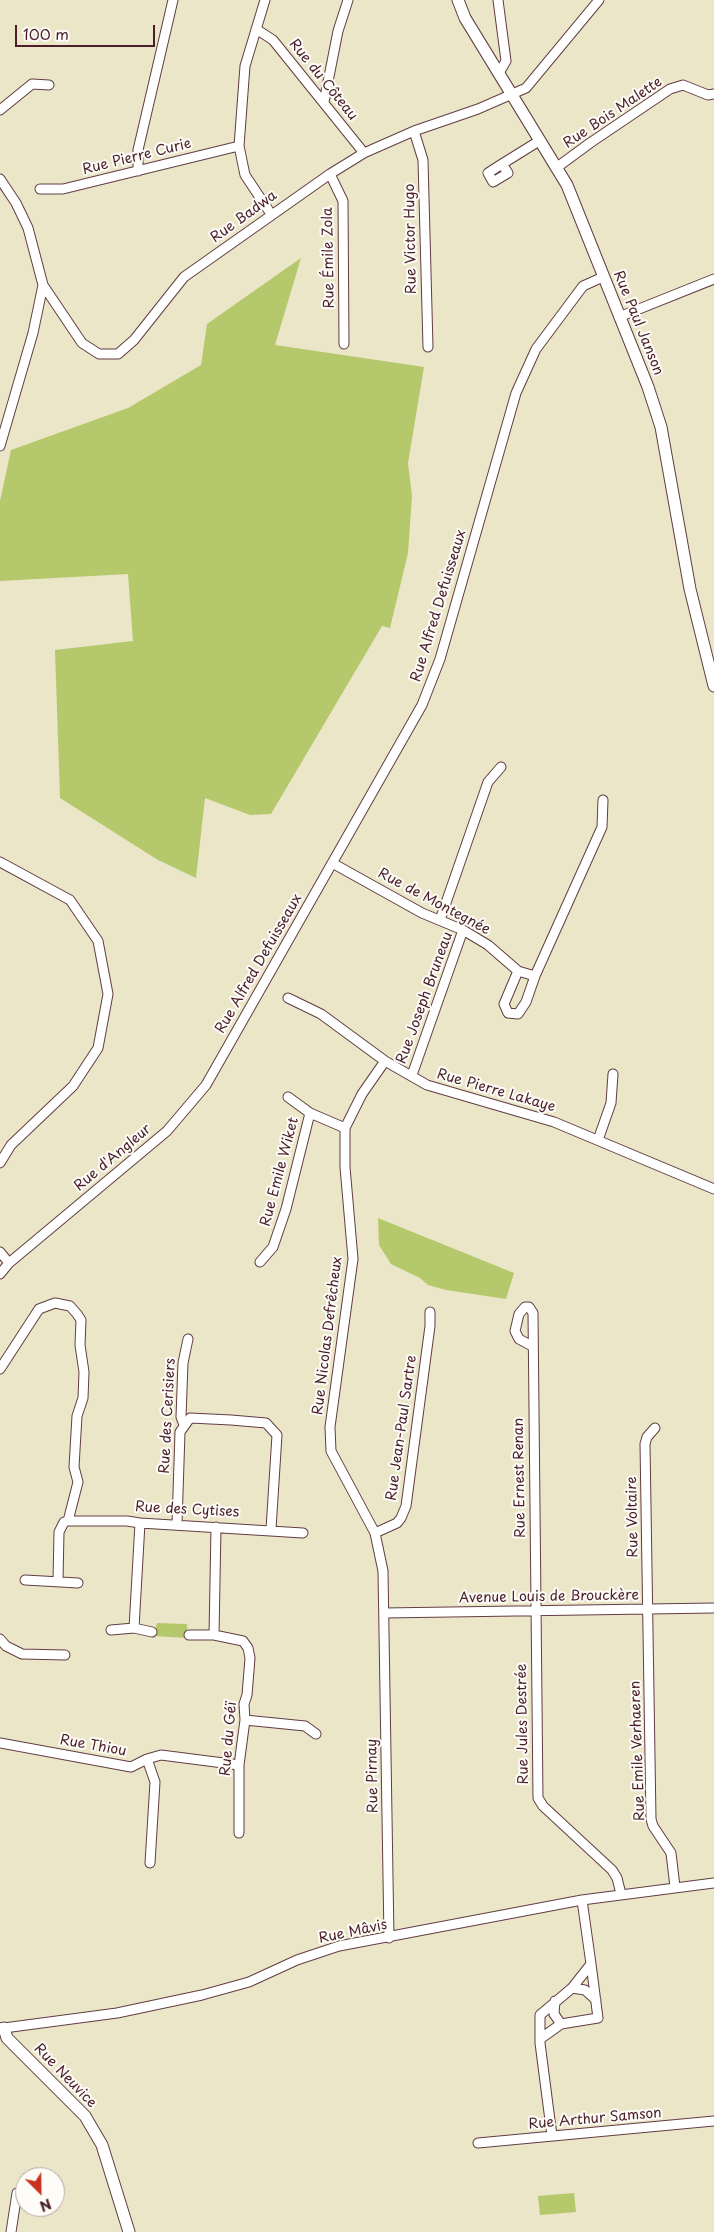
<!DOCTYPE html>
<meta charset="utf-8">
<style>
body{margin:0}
#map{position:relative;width:714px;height:2232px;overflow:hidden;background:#ebe6c8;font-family:"Playpen Sans",sans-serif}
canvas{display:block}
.north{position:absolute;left:15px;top:2167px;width:50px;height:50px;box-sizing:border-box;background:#fdfcf7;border:1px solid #b5a4a5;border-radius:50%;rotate:157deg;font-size:14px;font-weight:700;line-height:20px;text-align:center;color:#4a1f2b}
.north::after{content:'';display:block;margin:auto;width:18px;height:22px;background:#c8321e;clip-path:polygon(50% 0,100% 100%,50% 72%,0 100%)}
.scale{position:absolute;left:15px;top:25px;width:140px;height:22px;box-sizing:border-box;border:2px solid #4a1f2b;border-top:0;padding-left:6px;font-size:15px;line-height:18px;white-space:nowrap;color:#4a1f2b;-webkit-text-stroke:4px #fdfcf7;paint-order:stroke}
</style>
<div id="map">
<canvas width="714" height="2232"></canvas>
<div class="north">N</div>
<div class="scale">100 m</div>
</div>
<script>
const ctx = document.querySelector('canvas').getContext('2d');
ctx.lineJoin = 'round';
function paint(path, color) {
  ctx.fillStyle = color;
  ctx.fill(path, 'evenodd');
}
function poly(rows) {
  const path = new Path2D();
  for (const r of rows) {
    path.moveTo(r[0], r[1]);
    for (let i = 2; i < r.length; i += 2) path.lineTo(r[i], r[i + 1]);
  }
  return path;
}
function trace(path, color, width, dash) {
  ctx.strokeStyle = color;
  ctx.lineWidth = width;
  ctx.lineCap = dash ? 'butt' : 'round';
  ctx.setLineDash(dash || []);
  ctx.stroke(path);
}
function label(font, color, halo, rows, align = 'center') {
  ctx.font = font + ' "Playpen Sans",sans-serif';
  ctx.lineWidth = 4;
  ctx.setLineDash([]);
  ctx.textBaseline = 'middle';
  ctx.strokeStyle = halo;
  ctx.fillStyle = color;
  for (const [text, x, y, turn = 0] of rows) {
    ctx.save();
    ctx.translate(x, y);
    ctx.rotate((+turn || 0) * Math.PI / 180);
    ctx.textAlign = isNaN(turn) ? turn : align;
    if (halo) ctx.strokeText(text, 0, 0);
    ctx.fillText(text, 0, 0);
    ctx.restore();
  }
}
const green = poly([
 [301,258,275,345,424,367,408,463,412,496,408,553,390,628,382,626,271,814,250,815,205,798,196,878,158,860,60,798,55,650,133,641,128,574,0,581,0,501,11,450,128,408,201,365,207,324],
 [378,1218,514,1273,506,1299,446,1290,428,1285,420,1278,391,1264,379,1245],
 [157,1623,187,1624,188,1638,154,1636],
 [574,2193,576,2212,540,2215,538,2196]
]);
const minor = poly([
 [265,0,245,66,239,146,245,175,271,214],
 [498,0,506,61,499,73],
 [256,29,273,40,364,153],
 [324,102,338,31,348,0],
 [0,110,32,84,49,85],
 [414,131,423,160,428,347],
 [502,164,508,173,493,182,488,173,502,164,539,141],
 [556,168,590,143,670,89,683,85,708,95,714,94],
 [138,171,138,150,173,0],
 [330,174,343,201,344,344],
 [0,179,16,203,28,228,43,285,82,343,99,354,118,354,134,340,184,277,330,174,364,153,414,131,478,109,526,88,599,0],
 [40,189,63,189,239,146],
 [619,317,714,279],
 [0,446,33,333,43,285],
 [0,862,70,900,98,941,108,994,98,1048,73,1086,11,1145,0,1163],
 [334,864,422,913,463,930,488,945,518,971,504,1004,508,1013,518,1014,526,1002,535,976,518,971],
 [440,920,488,782,501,767],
 [535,976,602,827,603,800],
 [288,998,321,1014,385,1061,427,1085,554,1122,714,1189],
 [385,1061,362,1094,345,1128,345,1167,353,1259,330,1427,331,1451,375,1533,383,1571,389,1938],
 [412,1075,463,930],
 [288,1097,310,1113,345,1128],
 [598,1140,611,1103,613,1074],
 [0,1252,9,1263],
 [260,1262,273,1247,286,1209,310,1113],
 [0,1274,9,1263,167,1131,206,1085,422,705,440,659,516,393,536,349,583,286,603,277],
 [532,1346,519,1339,515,1331,519,1314,525,1307,529,1307,533,1313,538,1798,543,1806,612,1870,617,1878,621,1894],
 [0,1369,39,1309,55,1303,70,1306,77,1314,81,1320,80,1345,84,1372,83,1398,77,1416,74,1467,78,1482,68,1521],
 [184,1425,181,1417,183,1363,188,1339],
 [655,1428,647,1437,645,1444,651,1819,653,1826,671,1853,675,1887],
 [68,1521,127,1521,140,1523,303,1533],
 [177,1524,180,1432,190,1418,231,1420,266,1423,277,1435,271,1529],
 [375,1533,397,1523,401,1518,406,1506,430,1326,430,1312],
 [25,1580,78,1583],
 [58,1581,59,1532,64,1522,68,1521],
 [384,1613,714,1608],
 [134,1628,140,1523],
 [111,1630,134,1628,152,1632],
 [189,1635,214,1635,243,1641,248,1648,250,1658,247,1695,244,1704,245,1720,239,1765,239,1833],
 [214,1635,216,1527],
 [0,1639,6,1646,22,1654,65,1655],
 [245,1720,305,1726,316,1734],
 [0,1743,131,1767,147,1759,161,1755,239,1765],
 [147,1759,155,1782,150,1863],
 [572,1988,585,1990,596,2000],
 [555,2001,554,2014,561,2024],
 [4,2028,117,2013,202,1995,249,1982,297,1960,339,1946,582,1900,714,1883],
 [540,2039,561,2024,598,2018,591,1964],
 [552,2136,540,2043,540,2015,572,1988,591,1964,582,1900],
 [478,2143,714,2121],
 [11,2232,17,2193]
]);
const tertiary = poly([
 [458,0,465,18,567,185,648,387,661,427,690,589,714,686],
 [0,2029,4,2028,7,2038,85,2116,102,2145,129,2232]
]);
const streetNames = [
 ["Rue du Côteau",323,80,51],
 ["Rue Bois Malette",613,113,-34],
 ["Rue Pierre Curie",137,157,-14],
 ["Rue Badwa",244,217,-36],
 ["Rue Victor Hugo",411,239,-91],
 ["Rue Émile Zola",329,258,-91],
 ["Rue Paul Janson",638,323,68],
 ["Rue Alfred Defuisseaux",439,606,-73],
 ["Rue de Montegnée",434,902,28],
 ["Rue Alfred Defuisseaux",259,964,-60],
 ["Rue Joseph Bruneau",425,998,-70],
 ["Rue Pierre Lakaye",496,1091,16],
 ["Rue d'Angleur",113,1158,-40],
 ["Rue Emile Wiket",280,1172,-75],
 ["Rue Nicolas Defrêcheux",328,1336,-83],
 ["Rue des Cerisiers",168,1416,-87],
 ["Rue Jean-Paul Sartre",402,1428,-82],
 ["Rue Ernest Renan",520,1478,-91],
 ["Rue des Cytises",187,1510,3],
 ["Rue Voltaire",633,1517,-91],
 ["Avenue Louis de Brouckère",549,1597,-1],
 ["Rue Jules Destrée",523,1724,-91],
 ["Rue du Géï",229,1739,-85],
 ["Rue Thiou",93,1746,10],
 ["Rue Emile Verhaeren",638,1751,-92],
 ["Rue Pirnay",373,1776,-91],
 ["Rue Mâvis",353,1932,-12],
 ["Rue Neuvice",65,2076,46],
 ["Rue Arthur Samson",595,2119,-5]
];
paint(green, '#b5c86b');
trace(minor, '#623d43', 11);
trace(tertiary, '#623d43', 13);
trace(minor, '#fff', 9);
trace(tertiary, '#fff', 11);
label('14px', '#4a1f2b', '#fdfcf7', streetNames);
</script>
